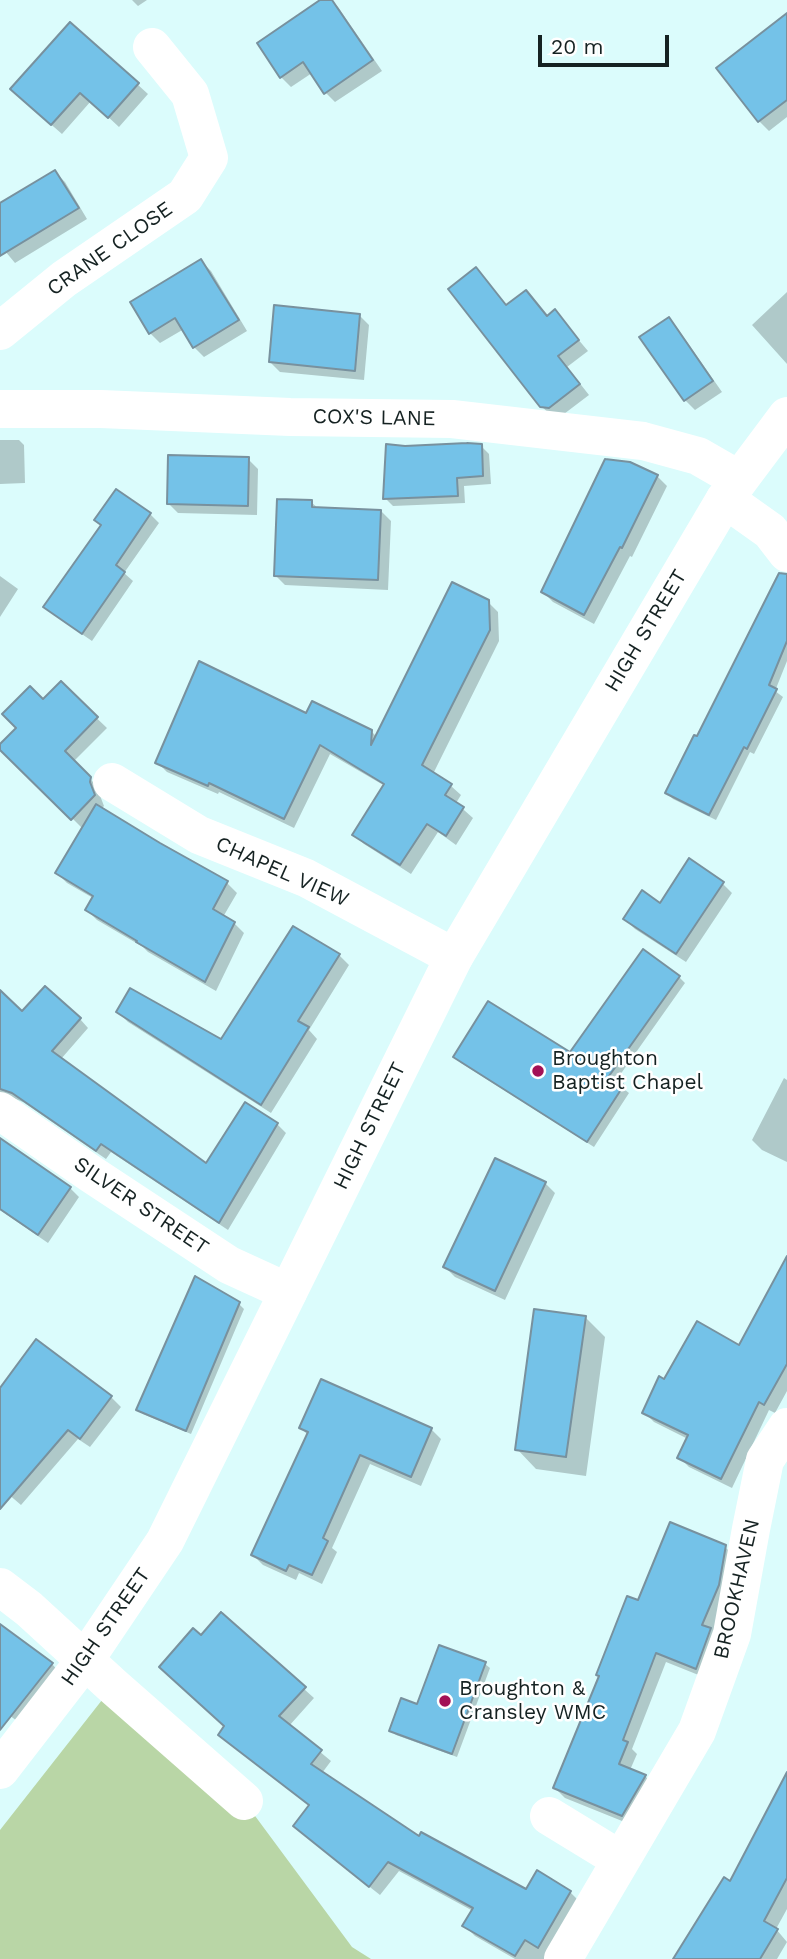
<!DOCTYPE html>
<style>
body{margin:0}
#map{position:relative;width:787px;height:1959px;overflow:hidden;background:#dbfcfc;font-family:"Work Sans",sans-serif}
canvas{display:block}
.scale{position:absolute;left:538px;top:35px;width:131px;height:32px;box-sizing:border-box;border:4px solid #152222;border-top:0;padding-left:9px;font-size:21px;line-height:24px;white-space:nowrap;color:#152222;-webkit-text-stroke:5px #fff;paint-order:stroke}
</style>
<div id="map">
<canvas width="787" height="1959"></canvas>
<div class="scale">20 m</div>
</div>
<script>
const ctx = document.querySelector('canvas').getContext('2d');
ctx.lineJoin = 'round';
function paint(path, color) {
  ctx.fillStyle = color;
  ctx.fill(path, 'evenodd');
}
function poly(rows) {
  const path = new Path2D();
  for (const r of rows) {
    path.moveTo(r[0], r[1]);
    for (let i = 2; i < r.length; i += 2) path.lineTo(r[i], r[i + 1]);
  }
  return path;
}
function trace(path, color, width, dash) {
  ctx.strokeStyle = color;
  ctx.lineWidth = width;
  ctx.lineCap = dash ? 'butt' : 'round';
  ctx.setLineDash(dash || []);
  ctx.stroke(path);
}
function label(font, color, halo, rows, align = 'center') {
  ctx.font = font + ' "Work Sans",sans-serif';
  ctx.lineWidth = 5;
  ctx.setLineDash([]);
  ctx.textBaseline = 'middle';
  ctx.strokeStyle = halo;
  ctx.fillStyle = color;
  for (const [text, x, y, turn = 0] of rows) {
    ctx.save();
    ctx.translate(x, y);
    ctx.rotate((+turn || 0) * Math.PI / 180);
    ctx.textAlign = isNaN(turn) ? turn : align;
    if (halo) ctx.strokeText(text, 0, 0);
    ctx.fillText(text, 0, 0);
    ctx.restore();
  }
}
const green = poly([
 [113,1686,244,1801,352,1947,371,1959,0,1959,0,1830]
]);
const shadow = poly([
 [132,0,147,0,138,6],
 [323,0,331,0,338,7,382,71,335,102,325,92,312,73,291,87,281,77],
 [787,15,787,117,769,131,759,121],
 [71,24,148,94,119,127,91,101,62,134,22,99],
 [55,172,65,182,87,219,15,263,0,245,0,205],
 [201,261,211,271,247,331,204,357,194,347,184,329,160,343,150,333,132,303],
 [526,292,548,317,555,312,588,351,567,367,589,395,560,417,552,416,541,406,507,307],
 [787,292,787,364,752,325],
 [359,315,369,325,364,380,280,372,270,362],
 [668,319,678,329,722,392,695,410,685,400],
 [0,440,19,440,24,445,25,483,0,484],
 [481,446,489,454,491,484,464,486,465,503,393,506,385,498],
 [248,459,258,469,257,515,178,513,168,503],
 [657,476,667,486,632,557,630,556,594,624,553,602,543,592],
 [311,502,319,509,381,511,391,521,388,590,285,585,275,575],
 [150,514,159,523,124,573,133,581,92,641,54,615,46,607],
 [0,576,18,589,0,617],
 [488,602,498,612,499,641,433,774,451,786,461,795,456,803,473,818,456,845,438,832,411,874,364,844,354,835,385,786,330,754,294,828,219,792,218,794,167,772,157,762,307,716,371,731,377,737],
 [787,602,787,661,775,691,783,697,754,754,750,752,716,820,673,799,667,793,697,738],
 [61,684,107,728,73,762,100,789,99,793,104,806,101,809,159,845,227,883,237,893,223,917,234,923,244,933,216,991,148,952,143,947,97,920,87,910,93,898,67,883,57,873,83,829,0,746],
 [722,883,732,893,686,962,635,929,625,919],
 [339,955,349,965,309,1030,317,1039,271,1113,128,1022,118,1012,222,1041],
 [679,977,685,983,615,1082,629,1093,594,1147,461,1063,455,1057,571,1054],
 [0,992,22,1014,80,1019,88,1028,61,1059,206,1165,277,1124,286,1133,228,1230,111,1152,106,1159,23,1102,13,1098,0,1100],
 [784,1078,787,1080,787,1162,762,1150,752,1140],
 [0,1140,70,1188,79,1197,48,1243,0,1210],
 [545,1183,555,1193,505,1300,455,1277,445,1267],
 [787,1260,787,1391,775,1413,769,1410,732,1488,689,1467,679,1457,688,1439,654,1422,644,1412,665,1381,740,1347],
 [239,1304,244,1309,191,1434,143,1414,139,1409],
 [585,1317,605,1337,586,1476,536,1469,517,1449],
 [0,1393,111,1397,121,1407,90,1447,78,1439,21,1505,0,1487],
 [301,1428,431,1429,441,1439,421,1486,370,1464,332,1548,337,1552,322,1584,299,1573,296,1580,263,1565,253,1555,308,1435],
 [725,1547,735,1557,706,1678,666,1662,632,1749,637,1754,630,1770,645,1776,655,1786,632,1825,565,1798,555,1788,639,1602],
 [201,1638,304,1689,314,1698,289,1726,331,1761,322,1773,420,1839,526,1892,570,1892,580,1902,547,1959,515,1959,475,1936,465,1926,473,1911,399,1871,380,1895,305,1836,295,1826,310,1806,230,1744],
 [0,1641,52,1664,61,1674,21,1724,5,1712,0,1719],
 [485,1664,490,1668,457,1757,396,1735,391,1730,418,1706],
 [787,1778,787,1909,776,1929,787,1942,777,1959,675,1959,731,1883]
]);
const building = poly([
 [320,0,332,0,373,60,324,94,303,62,280,78,257,43,320,0],
 [787,13,787,100,758,122,716,68,787,13],
 [70,22,139,83,108,118,80,93,51,125,10,89,70,22],
 [55,170,79,208,0,256,0,203,55,170],
 [201,259,239,320,193,348,175,318,149,334,130,302,201,259],
 [476,267,506,305,526,290,547,316,555,309,579,340,558,356,580,384,549,408,540,407,448,289,476,267],
 [274,305,360,314,355,371,269,362,274,305],
 [669,317,713,381,684,401,639,337,669,317],
 [467,443,482,444,483,476,457,478,458,496,383,499,386,444,405,446,467,443],
 [168,455,249,457,248,506,167,504,168,455],
 [605,459,630,462,658,475,622,548,620,547,584,615,541,592,605,459],
 [116,489,151,513,116,565,125,572,82,634,43,607,101,525,94,520,116,489],
 [277,499,312,500,312,507,381,510,378,580,274,576,277,499],
 [779,573,787,574,787,641,769,685,777,689,747,749,744,747,709,815,665,793,694,735,697,736,779,573],
 [452,582,489,600,490,630,422,765,452,784,445,795,464,807,446,836,427,824,400,865,352,835,384,784,320,745,284,819,209,783,208,786,155,763,199,661,306,713,312,701,372,730,371,745,452,582],
 [61,681,98,717,65,751,91,777,90,782,95,795,71,820,0,750,0,744,16,728,2,714,30,686,43,699,61,681],
 [96,804,160,843,228,881,213,909,235,922,205,982,136,942,137,941,85,910,93,896,55,873,96,804],
 [689,858,724,882,676,954,623,919,642,890,660,903,689,858],
 [293,926,340,954,298,1021,309,1027,261,1105,116,1012,130,988,221,1039,293,926],
 [643,949,680,976,609,1076,624,1085,587,1142,453,1057,488,1001,570,1052,643,949],
 [45,986,81,1018,52,1051,206,1163,245,1102,278,1123,219,1223,101,1144,96,1151,12,1093,0,1089,0,990,22,1011,45,986],
 [0,1138,71,1187,38,1235,0,1209,0,1138],
 [495,1158,546,1182,495,1291,443,1267,495,1158],
 [787,1256,787,1364,764,1405,759,1402,721,1479,677,1458,688,1435,642,1413,659,1376,664,1379,697,1321,739,1345,787,1256],
 [195,1276,240,1302,186,1431,136,1410,195,1276],
 [534,1309,586,1316,566,1457,515,1450,534,1309],
 [36,1339,112,1396,80,1439,68,1430,0,1509,0,1388,36,1339],
 [321,1379,432,1428,411,1477,360,1455,323,1538,328,1541,312,1575,289,1565,286,1571,251,1555,308,1432,299,1428,321,1379],
 [670,1522,726,1545,719,1585,702,1625,711,1628,696,1669,656,1653,623,1740,628,1742,619,1764,646,1775,622,1816,553,1788,599,1676,596,1675,627,1596,638,1600,670,1522],
 [221,1612,306,1687,279,1716,322,1750,311,1764,419,1836,421,1832,526,1889,537,1870,571,1891,538,1948,525,1940,515,1956,462,1926,473,1908,388,1862,369,1887,293,1826,309,1805,218,1735,224,1726,159,1667,193,1628,201,1635,221,1612],
 [0,1624,53,1663,0,1730,0,1624],
 [439,1645,486,1662,452,1754,389,1731,401,1698,417,1704,439,1645],
 [787,1772,787,1878,764,1921,778,1929,760,1959,673,1959,724,1877,730,1881,787,1772]
]);
const street = poly([
 [0,331,64,279,185,196,209,158,190,94,152,47],
 [0,409,101,409,290,417,452,419,643,441,698,456,738,479],
 [725,499,770,531,787,553],
 [112,782,199,835,306,878,454,957],
 [0,1111,91,1174,229,1265,288,1292],
 [0,1587,29,1609,113,1686,244,1801],
 [549,1816,621,1860],
 [563,1959,697,1731,732,1634,751,1529,765,1460,787,1427]
]);
const secondary = poly([
 [0,1770,85,1660,165,1541,454,957,725,499,787,416]
]);
const markers = [
 [538,1071,7,"#a21156"],
 [445,1701,7,"#a21156"]
];
const streetNames = [
 ["CRANE CLOSE",110,249,-35],
 ["COX'S LANE",374,418,1],
 ["HIGH STREET",646,631,-59],
 ["CHAPEL VIEW",282,872,24],
 ["HIGH STREET",370,1126,-64],
 ["SILVER STREET",141,1206,34],
 ["BROOKHAVEN",737,1589,-77],
 ["HIGH STREET",106,1627,-55]
];
const poiNames = [
 ["Broughton",552,1059],
 ["Baptist Chapel",552,1083],
 ["Broughton &",459,1689],
 ["Cransley WMC",459,1713]
];
paint(green, '#b9d6a6');
paint(shadow, '#0003');
paint(building, '#74c2e8');
trace(building, '#78919e', 2);
trace(street, '#fff', 38);
trace(secondary, '#fff', 38);
for (const [x, y, r, color] of markers) {
  const dot = new Path2D();
  dot.arc(x, y, r, 0, 2 * Math.PI);
  ctx.fillStyle = color;
  ctx.fill(dot);
  trace(dot, '#fff', 2.5);
}
label('21px', '#152222', '#fff', streetNames);
label('21px', '#152222', '#fff', poiNames, 'left');
</script>
